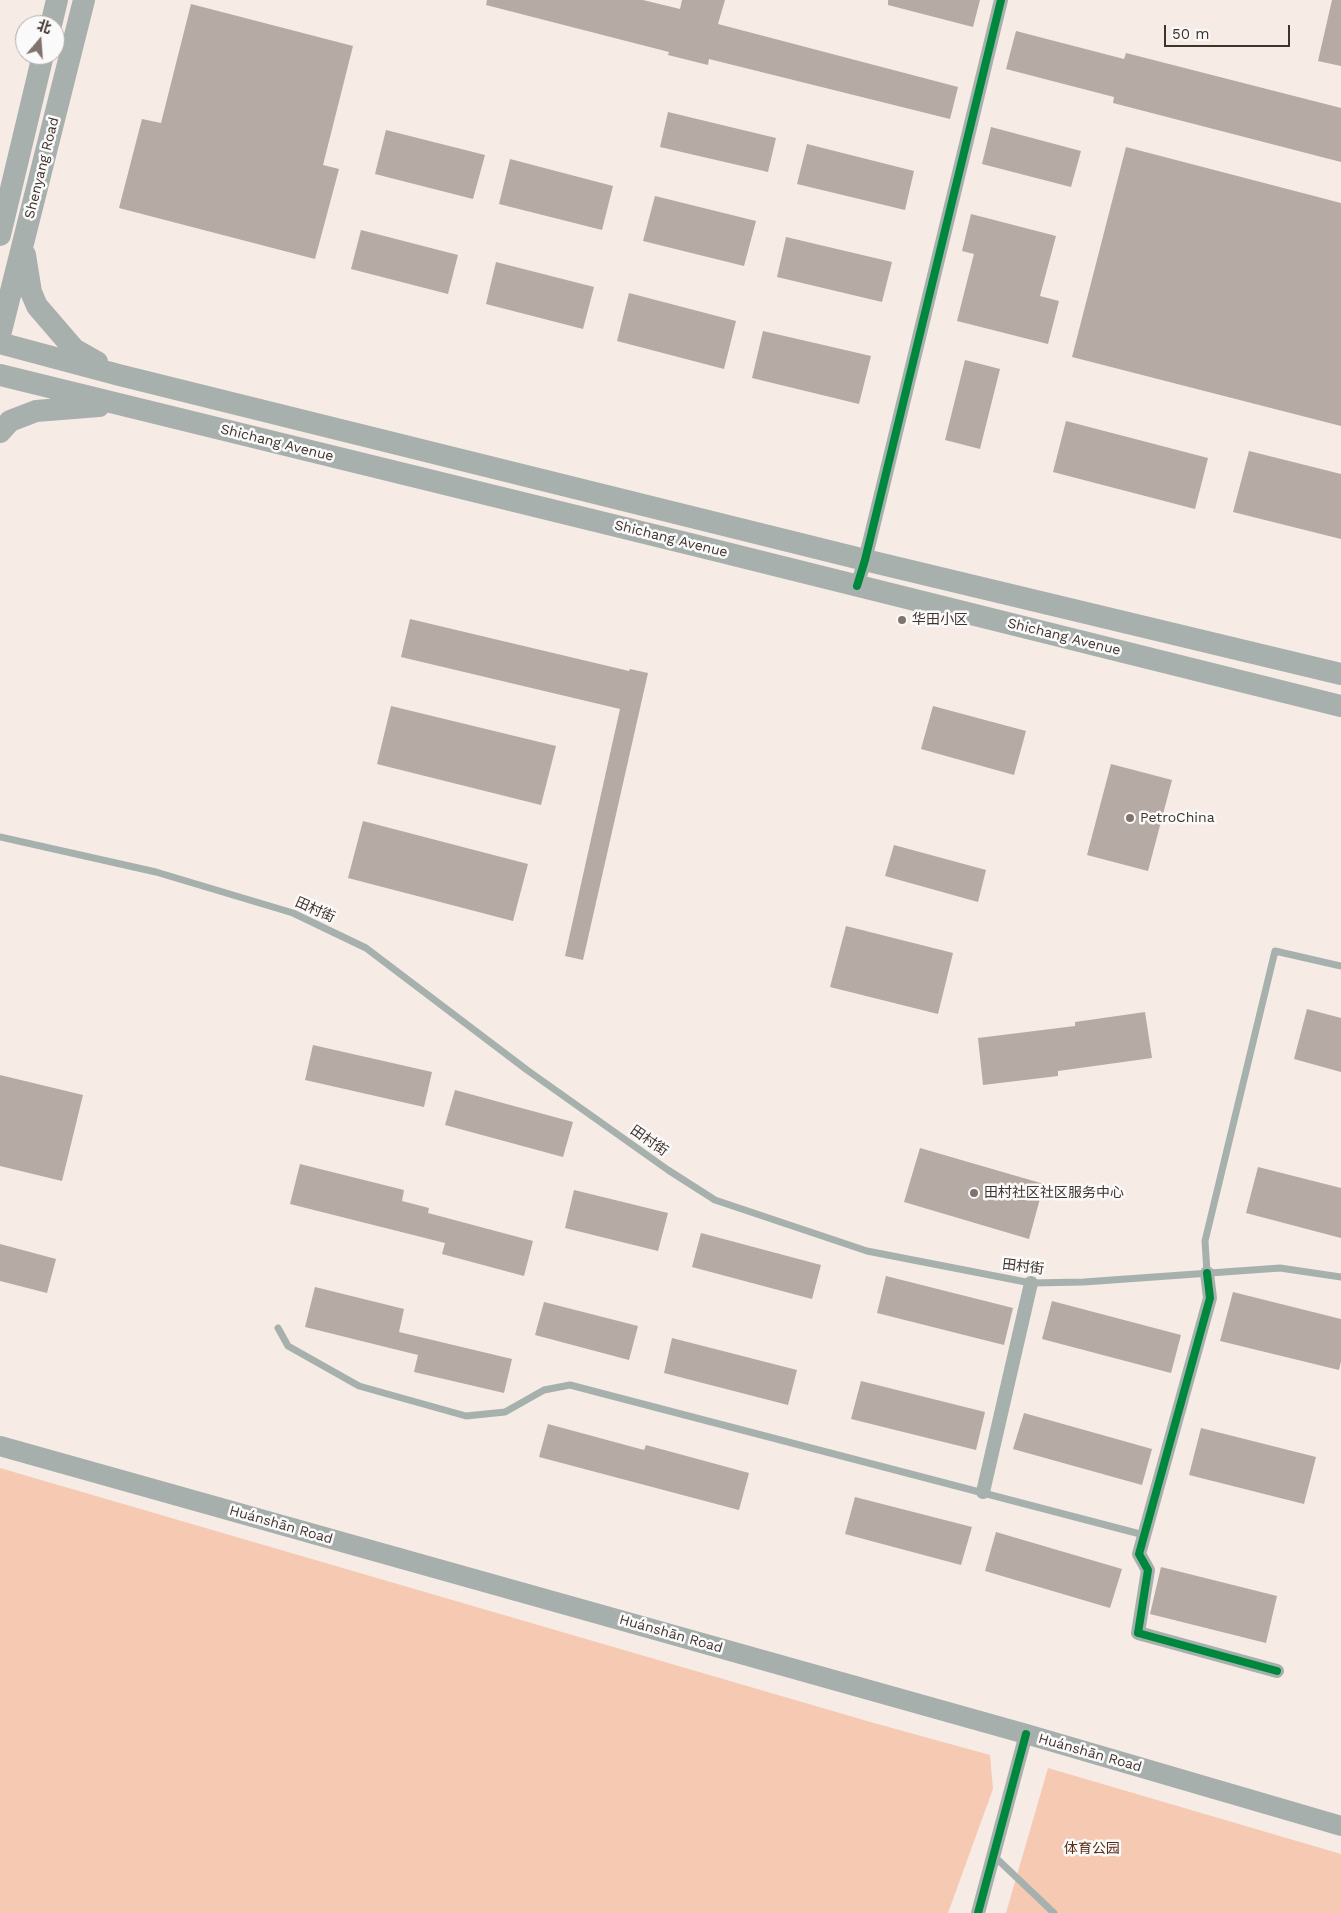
<!DOCTYPE html>
<meta charset="utf-8">
<style>
body{margin:0}
#map{position:relative;width:1341px;height:1913px;overflow:hidden;background:#f7ebe5;font-family:"Work Sans","Noto Sans SC",sans-serif}
canvas{display:block}
.north{position:absolute;left:15px;top:15px;width:50px;height:50px;box-sizing:border-box;background:#fafafa;border:1px solid #b0aaa8;border-radius:50%;rotate:18deg;font-size:14px;font-weight:700;line-height:20px;text-align:center;color:#40332c}
.north::after{content:'';display:block;margin:auto;width:18px;height:22px;background:#80736d;clip-path:polygon(50% 0,100% 100%,50% 72%,0 100%)}
.scale{position:absolute;left:1164px;top:25px;width:126px;height:22px;box-sizing:border-box;border:2px solid #40332c;border-top:0;padding-left:6px;font-size:15px;line-height:18px;white-space:nowrap;color:#40332c;-webkit-text-stroke:4px #fafafa;paint-order:stroke}
</style>
<div id="map">
<canvas width="1341" height="1913"></canvas>
<div class="north">北</div>
<div class="scale">50 m</div>
</div>
<script>
const ctx = document.querySelector('canvas').getContext('2d');
ctx.lineJoin = 'round';
function paint(path, color) {
  ctx.fillStyle = color;
  ctx.fill(path, 'evenodd');
}
function poly(rows) {
  const path = new Path2D();
  for (const r of rows) {
    path.moveTo(r[0], r[1]);
    for (let i = 2; i < r.length; i += 2) path.lineTo(r[i], r[i + 1]);
  }
  return path;
}
function trace(path, color, width, dash) {
  ctx.strokeStyle = color;
  ctx.lineWidth = width;
  ctx.lineCap = dash ? 'butt' : 'round';
  ctx.setLineDash(dash || []);
  ctx.stroke(path);
}
function label(font, color, halo, rows, align = 'center') {
  ctx.font = font + ' "Work Sans","Noto Sans SC",sans-serif';
  ctx.lineWidth = 5;
  ctx.setLineDash([]);
  ctx.textBaseline = 'middle';
  ctx.strokeStyle = halo;
  ctx.fillStyle = color;
  for (const [text, x, y, turn = 0] of rows) {
    ctx.save();
    ctx.translate(x, y);
    ctx.rotate((+turn || 0) * Math.PI / 180);
    ctx.textAlign = isNaN(turn) ? turn : align;
    if (halo) ctx.strokeText(text, 0, 0);
    ctx.fillText(text, 0, 0);
    ctx.restore();
  }
}
const green = poly([
 [0,1468,874,1723,990,1755,993,1789,948,1913,0,1913],
 [1048,1768,1341,1854,1341,1913,1006,1913]
]);
const building = poly([
 [487,0,643,0,680,9,682,0,725,0,718,24,958,87,950,119,709,59,708,65,668,55,669,52,486,5],
 [888,0,980,0,973,27,888,5],
 [1332,0,1341,0,1341,66,1318,61],
 [191,4,353,46,323,165,339,169,315,259,119,208,142,119,161,123],
 [1016,31,1124,59,1126,53,1341,108,1341,162,1113,103,1114,97,1006,69],
 [668,112,776,138,768,172,660,147],
 [991,127,1081,151,1071,187,982,164],
 [386,130,485,155,473,199,375,174],
 [807,144,914,171,905,210,797,184],
 [1126,147,1341,203,1341,426,1072,357],
 [510,159,613,186,602,230,499,204],
 [655,196,756,221,744,266,643,241],
 [971,214,1056,236,1040,296,1059,301,1048,344,957,321,974,254,962,251],
 [361,230,458,255,448,294,351,269],
 [786,237,892,262,882,302,777,277],
 [496,262,594,287,583,329,486,304],
 [629,293,736,321,724,369,617,341],
 [763,331,871,356,859,404,752,378],
 [965,360,1000,369,980,449,945,440],
 [1066,421,1208,458,1195,509,1053,472],
 [1249,451,1341,474,1341,539,1233,512],
 [410,619,629,671,630,669,648,673,583,960,565,956,620,709,401,657],
 [391,706,556,746,541,805,377,764],
 [933,706,1026,731,1014,775,921,749],
 [1111,764,1172,780,1148,871,1087,855],
 [363,821,528,864,513,921,348,878],
 [894,845,986,870,978,902,885,876],
 [846,926,953,953,938,1014,830,987],
 [1307,1009,1341,1018,1341,1072,1294,1059],
 [1145,1012,1152,1058,1058,1071,1058,1076,983,1085,978,1038,1075,1026,1075,1022],
 [313,1045,432,1072,424,1107,305,1080],
 [0,1075,83,1095,62,1181,0,1166],
 [455,1090,573,1122,563,1157,445,1125],
 [920,1148,1044,1184,1029,1239,904,1202],
 [300,1164,404,1190,402,1201,429,1208,428,1213,533,1241,524,1276,442,1254,445,1243,290,1204],
 [1258,1167,1341,1188,1341,1238,1246,1213],
 [574,1190,668,1213,658,1251,565,1228],
 [701,1233,821,1265,812,1299,692,1267],
 [0,1244,56,1259,47,1293,0,1281],
 [886,1276,1013,1308,1004,1345,877,1313],
 [315,1287,404,1309,399,1332,512,1359,504,1393,414,1372,418,1355,305,1327],
 [1233,1292,1341,1319,1341,1361,1339,1370,1220,1341],
 [1052,1301,1181,1335,1171,1373,1042,1339],
 [544,1302,638,1326,629,1360,535,1335],
 [672,1338,797,1370,788,1405,664,1373],
 [861,1381,985,1412,976,1450,851,1419],
 [1024,1413,1152,1449,1142,1485,1013,1449],
 [548,1424,644,1450,646,1445,749,1473,739,1510,539,1457],
 [1201,1428,1316,1457,1304,1504,1189,1475],
 [855,1497,972,1527,961,1565,845,1534],
 [996,1532,1122,1569,1110,1608,985,1571],
 [1161,1567,1277,1596,1266,1643,1150,1614]
]);
const lane = poly([
 [0,837,156,872,293,913,366,948,527,1070,668,1170,715,1200,867,1251,1031,1283,1084,1282,1280,1268,1341,1277],
 [1207,1273,1205,1241,1275,951,1341,966],
 [278,1328,288,1346,359,1386,466,1416,505,1412,544,1390,570,1385,1144,1535],
 [994,1856,1054,1913]
]);
const street = poly([
 [857,586,865,560,1001,0],
 [1207,1273,1210,1298,1139,1554,1148,1570,1138,1633,1277,1671],
 [983,1492,1031,1283],
 [978,1913,1026,1734]
]);
const secondary = poly([
 [0,1446,1026,1734,1341,1826]
]);
const primary = poly([
 [51,25,57,0],
 [0,235,43,55],
 [25,255,31,292,37,306,74,349,97,362],
 [0,335,84,0],
 [0,343,119,375,865,560,1341,674],
 [0,375,698,546,1341,706],
 [0,432,10,421,36,411,99,406]
]);
const cycleway = poly([
 [857,586,865,560,1001,0],
 [1207,1273,1210,1298,1139,1554,1148,1570,1138,1633,1277,1671],
 [978,1913,1026,1734]
]);
const markers = [
 [902,620,5,"#80736d"],
 [1130,818,5,"#80736d"],
 [974,1193,5,"#80736d"]
];
const streetNames = [
 ["Shenyang Road",42,168,-76],
 ["Shichang Avenue",277,443,14],
 ["Shichang Avenue",671,539,14],
 ["Shichang Avenue",1064,637,14],
 ["田村街",315,910,24],
 ["田村街",649,1141,35],
 ["田村街",1023,1267,7],
 ["Huánshān Road",281,1525,16],
 ["Huánshān Road",671,1634,16],
 ["Huánshān Road",1090,1753,16]
];
const poiNames = [
 ["华田小区",912,620],
 ["PetroChina",1140,818],
 ["田村社区社区服务中心",984,1193]
];
const parkNames = [
 ["体育公园",1092,1849]
];
paint(green, '#f6c9b2');
paint(building, '#b6aaa4');
trace(lane, '#a6b1ae', 7);
trace(street, '#a6b1ae', 14);
trace(secondary, '#a6afac', 20);
trace(primary, '#a8b0ad', 22);
trace(cycleway, '#00873e', 8);
for (const [x, y, r, color] of markers) {
  const dot = new Path2D();
  dot.arc(x, y, r, 0, 2 * Math.PI);
  ctx.fillStyle = color;
  ctx.fill(dot);
  trace(dot, '#fafafa', 2);
}
label('14px', '#40332c', '#fafafa', streetNames);
label('14px', '#40332c', '#fafafa', poiNames, 'left');
label('14px', '#5d2e14', '#fafafa', parkNames);
</script>
